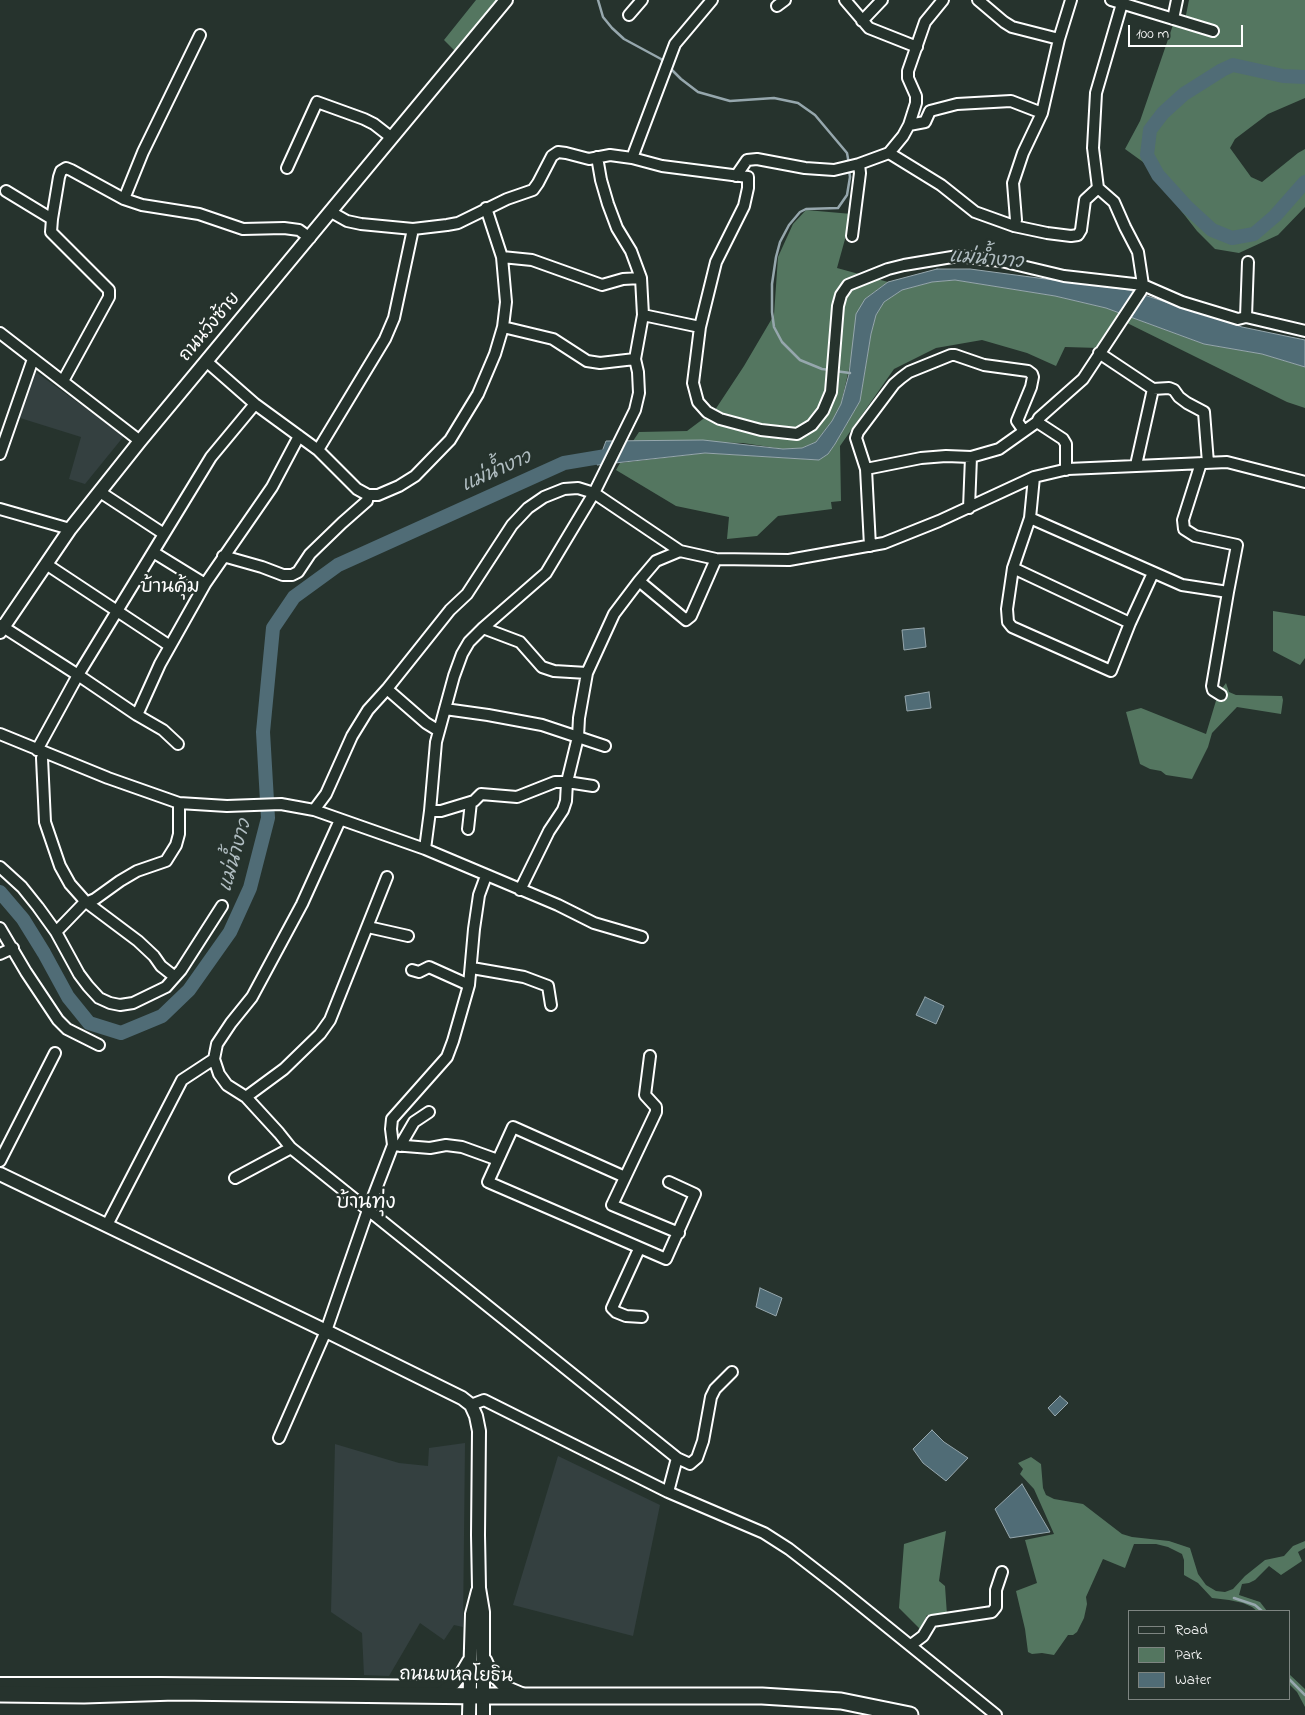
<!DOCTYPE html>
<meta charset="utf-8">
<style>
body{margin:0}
#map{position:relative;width:1305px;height:1715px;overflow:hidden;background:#26332d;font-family:"Indie Flower",sans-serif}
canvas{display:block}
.legend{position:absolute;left:1128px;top:1610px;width:162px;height:90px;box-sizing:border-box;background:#26332d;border:1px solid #7d8581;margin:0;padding:6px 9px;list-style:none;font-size:15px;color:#fff}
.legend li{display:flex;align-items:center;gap:10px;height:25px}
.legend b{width:25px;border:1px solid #7d8581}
.scale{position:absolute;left:1128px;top:25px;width:115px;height:22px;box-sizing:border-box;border:2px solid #fff;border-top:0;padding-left:6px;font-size:15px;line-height:18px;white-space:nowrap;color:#fff;-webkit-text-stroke:4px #26332d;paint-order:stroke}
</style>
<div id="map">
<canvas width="1305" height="1715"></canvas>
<ul class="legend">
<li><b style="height:6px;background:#26332d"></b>Road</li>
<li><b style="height:14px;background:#547660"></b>Park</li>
<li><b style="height:14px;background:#506c76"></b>Water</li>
</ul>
<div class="scale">100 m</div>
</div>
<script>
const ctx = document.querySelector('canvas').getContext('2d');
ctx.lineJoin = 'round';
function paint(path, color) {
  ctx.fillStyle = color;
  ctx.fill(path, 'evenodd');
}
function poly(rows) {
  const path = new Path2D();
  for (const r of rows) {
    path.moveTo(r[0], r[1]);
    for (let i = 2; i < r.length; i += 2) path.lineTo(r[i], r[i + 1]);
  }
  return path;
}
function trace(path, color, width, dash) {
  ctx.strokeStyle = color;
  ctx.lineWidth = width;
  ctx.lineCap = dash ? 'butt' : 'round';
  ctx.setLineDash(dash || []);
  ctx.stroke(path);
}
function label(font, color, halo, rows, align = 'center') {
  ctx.font = font + ' "Indie Flower","Playpen Sans Thai",sans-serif';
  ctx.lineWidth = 5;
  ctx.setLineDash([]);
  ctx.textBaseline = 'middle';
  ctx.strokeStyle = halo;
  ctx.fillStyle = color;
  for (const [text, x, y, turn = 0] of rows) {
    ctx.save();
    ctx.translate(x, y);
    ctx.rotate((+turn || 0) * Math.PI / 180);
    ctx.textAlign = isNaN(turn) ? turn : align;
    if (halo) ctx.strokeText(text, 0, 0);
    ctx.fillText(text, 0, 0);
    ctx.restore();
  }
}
const built = poly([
 [33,370,124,436,85,484,69,479,81,437,17,417],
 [465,1443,463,1627,454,1625,444,1640,420,1623,389,1676,364,1675,362,1633,331,1612,335,1444,399,1463,428,1466,429,1448],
 [558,1456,660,1505,633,1636,513,1605]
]);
const green = poly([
 [476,0,497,0,456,52,444,40],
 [1189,0,1305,0,1305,98,1268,114,1235,139,1230,148,1251,177,1262,182,1298,153,1305,149,1305,207,1278,235,1239,253,1215,249,1197,231,1143,162,1125,149,1140,121,1174,22,1184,25],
 [806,210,852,214,837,268,888,282,865,299,841,404,832,421,816,442,802,448,783,449,743,443,633,441,639,432,687,431,715,410,744,366,774,315,778,257,793,224],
 [955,280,1055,296,1106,308,1204,344,1262,354,1305,367,1305,408,1287,402,1117,318,1099,348,1065,347,1056,366,1027,353,982,340,936,348,894,369,840,446,841,501,831,502,832,509,778,516,757,536,727,539,729,517,676,506,616,470,620,463,705,453,819,460,828,454,835,444,860,401,871,334,876,315,884,302,902,290,932,282],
 [1273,611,1305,616,1305,658,1300,665,1273,651],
 [1226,683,1229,692,1236,695,1282,696,1283,700,1281,714,1237,707,1212,733,1208,747,1192,779,1166,775,1161,771,1150,769,1140,764,1126,712,1141,708,1206,734,1218,694],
 [1031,1457,1041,1464,1043,1488,1046,1495,1054,1499,1083,1504,1122,1534,1132,1537,1169,1541,1190,1548,1198,1574,1206,1585,1216,1591,1225,1592,1233,1589,1245,1576,1265,1560,1284,1556,1293,1546,1305,1541,1305,1548,1298,1552,1302,1561,1281,1575,1269,1566,1255,1580,1249,1583,1242,1584,1239,1595,1260,1602,1267,1611,1257,1611,1252,1607,1243,1603,1229,1600,1212,1598,1198,1583,1184,1575,1184,1560,1182,1554,1168,1547,1156,1544,1134,1544,1125,1568,1103,1559,1086,1597,1087,1604,1084,1618,1077,1632,1073,1635,1068,1635,1054,1655,1042,1653,1032,1654,1028,1652,1025,1629,1016,1591,1037,1583,1025,1540,1054,1534,1034,1489,1020,1474,1023,1469,1018,1463],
 [946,1531,939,1581,945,1586,947,1615,927,1615,920,1629,899,1608,904,1544],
 [1289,1674,1305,1689,1305,1707,1297,1692,1289,1684]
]);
const water = poly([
 [937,269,970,269,1129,290,1242,327,1305,340,1305,367,1262,354,1204,344,1106,308,1055,296,955,280,932,282,902,290,884,302,876,315,871,334,860,401,835,444,828,454,819,460,705,453,597,465,606,441,703,440,783,449,802,448,816,442,832,421,841,404,849,374,856,314,865,299,888,282,937,269],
 [924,628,926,647,904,650,902,630,924,628],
 [929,692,931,708,907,711,905,696,929,692],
 [925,997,944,1006,936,1024,916,1015,925,997],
 [760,1288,782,1298,776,1316,756,1307,760,1288],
 [1060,1396,1068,1403,1055,1416,1048,1408,1060,1396],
 [932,1430,944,1442,968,1458,946,1481,923,1463,913,1449,932,1430],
 [1022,1484,1050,1532,1010,1538,995,1509,1022,1484]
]);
const stream = poly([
 [598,0,603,17,612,28,624,39,661,59,665,63],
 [669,67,681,79,698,92,730,101,774,98,798,103,815,115,847,153,849,164],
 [830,370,822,369,800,360,782,342,774,327,772,312,772,284,776,257,780,242,789,225,800,212,806,209,838,208,847,195,850,177,849,170],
 [835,371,850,373],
 [1234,1598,1255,1605,1262,1611],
 [1289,1679,1305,1695]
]);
const river = poly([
 [1305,77,1283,76,1233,65,1222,70,1184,94,1163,113,1150,130,1147,155,1158,175,1187,207,1212,230,1232,238,1254,234,1275,216,1305,182],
 [0,892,23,919,44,953,68,997,89,1023,121,1033,162,1016,189,990,230,932,250,888,268,818,263,732,273,628,294,597,338,565,564,463,618,454]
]);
const minor = poly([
 [845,0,869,28,917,47],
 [978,0,1004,22,1012,27,1059,39],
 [1111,0,1213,31],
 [777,6,785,0],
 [629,15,642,0],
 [1173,19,1177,0],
 [862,21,882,0],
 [909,125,925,122,930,111,957,104,1011,101,1042,113],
 [889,153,941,185,975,212,1014,226,1047,233,1071,236,1078,235,1081,230,1085,200,1098,188],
 [632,158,675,44,712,0],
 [287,168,317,102,364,119,374,124,392,138],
 [736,176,747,160,757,159,805,168,834,170,859,164,889,153,903,136,909,125,916,103,916,96,908,78,908,71,925,22,943,0],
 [6,191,52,219],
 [124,199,143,152,200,35],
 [331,212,347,221,361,224,413,229,447,225,458,223,507,199,533,190,538,183,552,156,558,152,566,153,589,159,610,155,632,158,662,166,748,177,748,188,744,206,716,262,700,327,693,383,698,402,707,412,720,419,761,430,797,434,812,425,823,411,831,392,838,306,841,295,848,285,888,269,904,265,958,256,1001,261,1064,276,1143,285,1182,302,1238,319,1246,317,1305,331],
 [1014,226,1016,220,1013,183,1023,153,1042,113,1059,39,1071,0],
 [852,236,860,173,859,164],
 [502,257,532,260,602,285,623,279,641,278],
 [643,315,700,327],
 [1246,317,1248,262],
 [503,327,553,339,587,361,600,363,635,359],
 [0,333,140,441],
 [1099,353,1153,389],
 [206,361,255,404,318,450,357,489,368,495,378,495,399,486,415,476,450,440,478,394,495,354,503,327,506,302,502,257,486,208],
 [63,381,109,297,109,290,51,232,52,219,59,177,61,171,66,168,71,170,124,199,142,205,199,214,243,229,284,228,299,230,310,238],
 [1037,422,1063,439,1066,444,1066,470],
 [318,450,385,339,394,318,413,229],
 [0,454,33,359],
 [1201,463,1183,520,1184,529,1195,536,1237,545,1228,592,1212,686,1213,690,1221,695],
 [1136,465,1153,389,1169,388,1174,390,1179,397,1187,403,1204,412,1208,463],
 [866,469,856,438,858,432,894,384,901,378,909,372,951,355,955,355,984,365,1028,371,1032,374,1033,377,1031,387,1017,421,1024,431],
 [1034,477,1030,518,1013,568,1007,609,1008,622,1012,627,1111,671,1130,623,1153,573],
 [100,492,164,534],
 [969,508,971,457],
 [0,509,70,529],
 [1030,518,1182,585,1228,592],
 [870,546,866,469,921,458,946,456,971,457,999,449,1037,422,1039,418,1083,379,1141,291,1143,285,1138,252,1125,227,1114,202,1098,188,1093,148,1096,93,1123,0],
 [153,552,205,584],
 [223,556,262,567,283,575,292,575,298,572,310,554,342,523,367,501,368,495],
 [46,564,170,646],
 [1013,568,1130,623],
 [639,581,656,561,680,551],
 [0,625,78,675,137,715,163,730,178,744],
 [483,628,520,642,542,667,554,671,587,673],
 [387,689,426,723,439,731],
 [445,709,488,715,542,725,605,746],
 [137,715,160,664,205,584,272,487,299,436],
 [0,734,108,778,179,803,227,806,281,804,314,810,425,849,558,905,594,923,642,937],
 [37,750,78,675,211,457,255,404],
 [44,752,42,758,45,822,60,866,70,884,86,902,138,941,154,956,161,966,175,977],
 [314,810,326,794,352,736,368,710,387,689,450,610,467,594,512,525,528,508,544,497,564,489,578,488,594,493,680,551,716,559,789,560,884,543,939,521,1034,477,1068,469,1227,462,1305,482],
 [430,811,441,811,474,801,481,794,517,797,555,782,567,782,593,786],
 [340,820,302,904,252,997,231,1023,217,1044,214,1059,219,1074,227,1085,246,1097,279,1133,291,1148,677,1458,668,1492],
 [468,829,471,802],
 [425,849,430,811,436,742,454,676,462,654,469,642,483,628,546,573,594,493,635,410,639,393,638,372,635,359,643,315,641,278,631,251,617,228,608,204,601,180,597,157],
 [0,867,22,887,38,907,56,932,79,974,88,986,99,998,110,1003,120,1005,133,1003,166,987,181,970,222,906],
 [520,890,549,831,563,810,566,801,567,782,578,737,579,718,587,673,614,614,639,581,686,620,691,616,716,559],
 [368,927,408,936],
 [0,928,26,972,58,1020,67,1029,99,1045],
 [56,932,83,904,95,899,120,881,137,871,166,861,176,845,179,834,179,803],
 [0,954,13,948],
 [472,968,524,977,548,986,551,1005],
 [412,970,419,972,429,967,469,985],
 [650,1056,645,1095,656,1107,656,1112,612,1205,679,1233],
 [246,1097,284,1069,320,1034,330,1020,387,877],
 [393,1145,430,1148,446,1145,462,1147,498,1160],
 [400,1146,414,1122,429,1112],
 [0,1161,55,1053],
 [625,1177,513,1127,488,1182,666,1259,695,1194,669,1182],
 [235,1178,291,1148],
 [107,1225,182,1080,214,1059],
 [639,1249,612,1308,616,1312,626,1316,642,1317],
 [471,1405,484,1400,668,1492,764,1533,789,1549,838,1587,996,1715],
 [279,1438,326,1331,368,1210,393,1145,391,1129,392,1119,447,1057,453,1041,469,985,474,929,479,895,486,876],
 [677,1458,690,1464,697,1458,703,1441,711,1397,715,1389,732,1372],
 [911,1645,923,1636,932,1621,992,1612,996,1607,996,1590,1002,1572],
 [0,1683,161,1683,450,1686]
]);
const major = poly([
 [0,632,70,529,140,441,506,0],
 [0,1174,326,1331,462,1398,471,1405,476,1416,479,1431,478,1535,479,1588,483,1612,483,1715],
 [485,1660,490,1671,505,1687,524,1695],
 [432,1696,444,1691,454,1683,462,1673,469,1661],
 [469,1715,472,1614,478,1591]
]);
const highway = poly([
 [0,1694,84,1695,175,1692,483,1696,762,1696,841,1701,910,1715]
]);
const streetNames = [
 ["ถนนวังซ้าย",211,328,-50],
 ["ถนนพหลโยธิน",456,1677,1]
];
const waterNames = [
 ["แม่น้ำงาว",986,261,5],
 ["แม่น้ำงาว",497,473,-24],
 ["แม่น้ำงาว",237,856,-74]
];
const neighbourhoodNames = [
 ["บ้านคุ้ม",170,589]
];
const quarterNames = [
 ["บ้านทุ่ง",366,1205]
];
paint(built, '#344040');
paint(green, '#547660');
paint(water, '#506c76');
trace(water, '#96a7ad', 1);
trace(stream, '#96a7ad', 2.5);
trace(river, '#506c76', 14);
trace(minor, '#fff', 14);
trace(major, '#fff', 16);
trace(highway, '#fff', 19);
trace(minor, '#26332d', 10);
trace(major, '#26332d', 12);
trace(highway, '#26332d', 15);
label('18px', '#fff', '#26332d', streetNames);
label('italic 19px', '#b0bdc1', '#26332d', waterNames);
label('19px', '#fff', '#26332d', neighbourhoodNames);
label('20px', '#fff', '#26332d', quarterNames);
</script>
